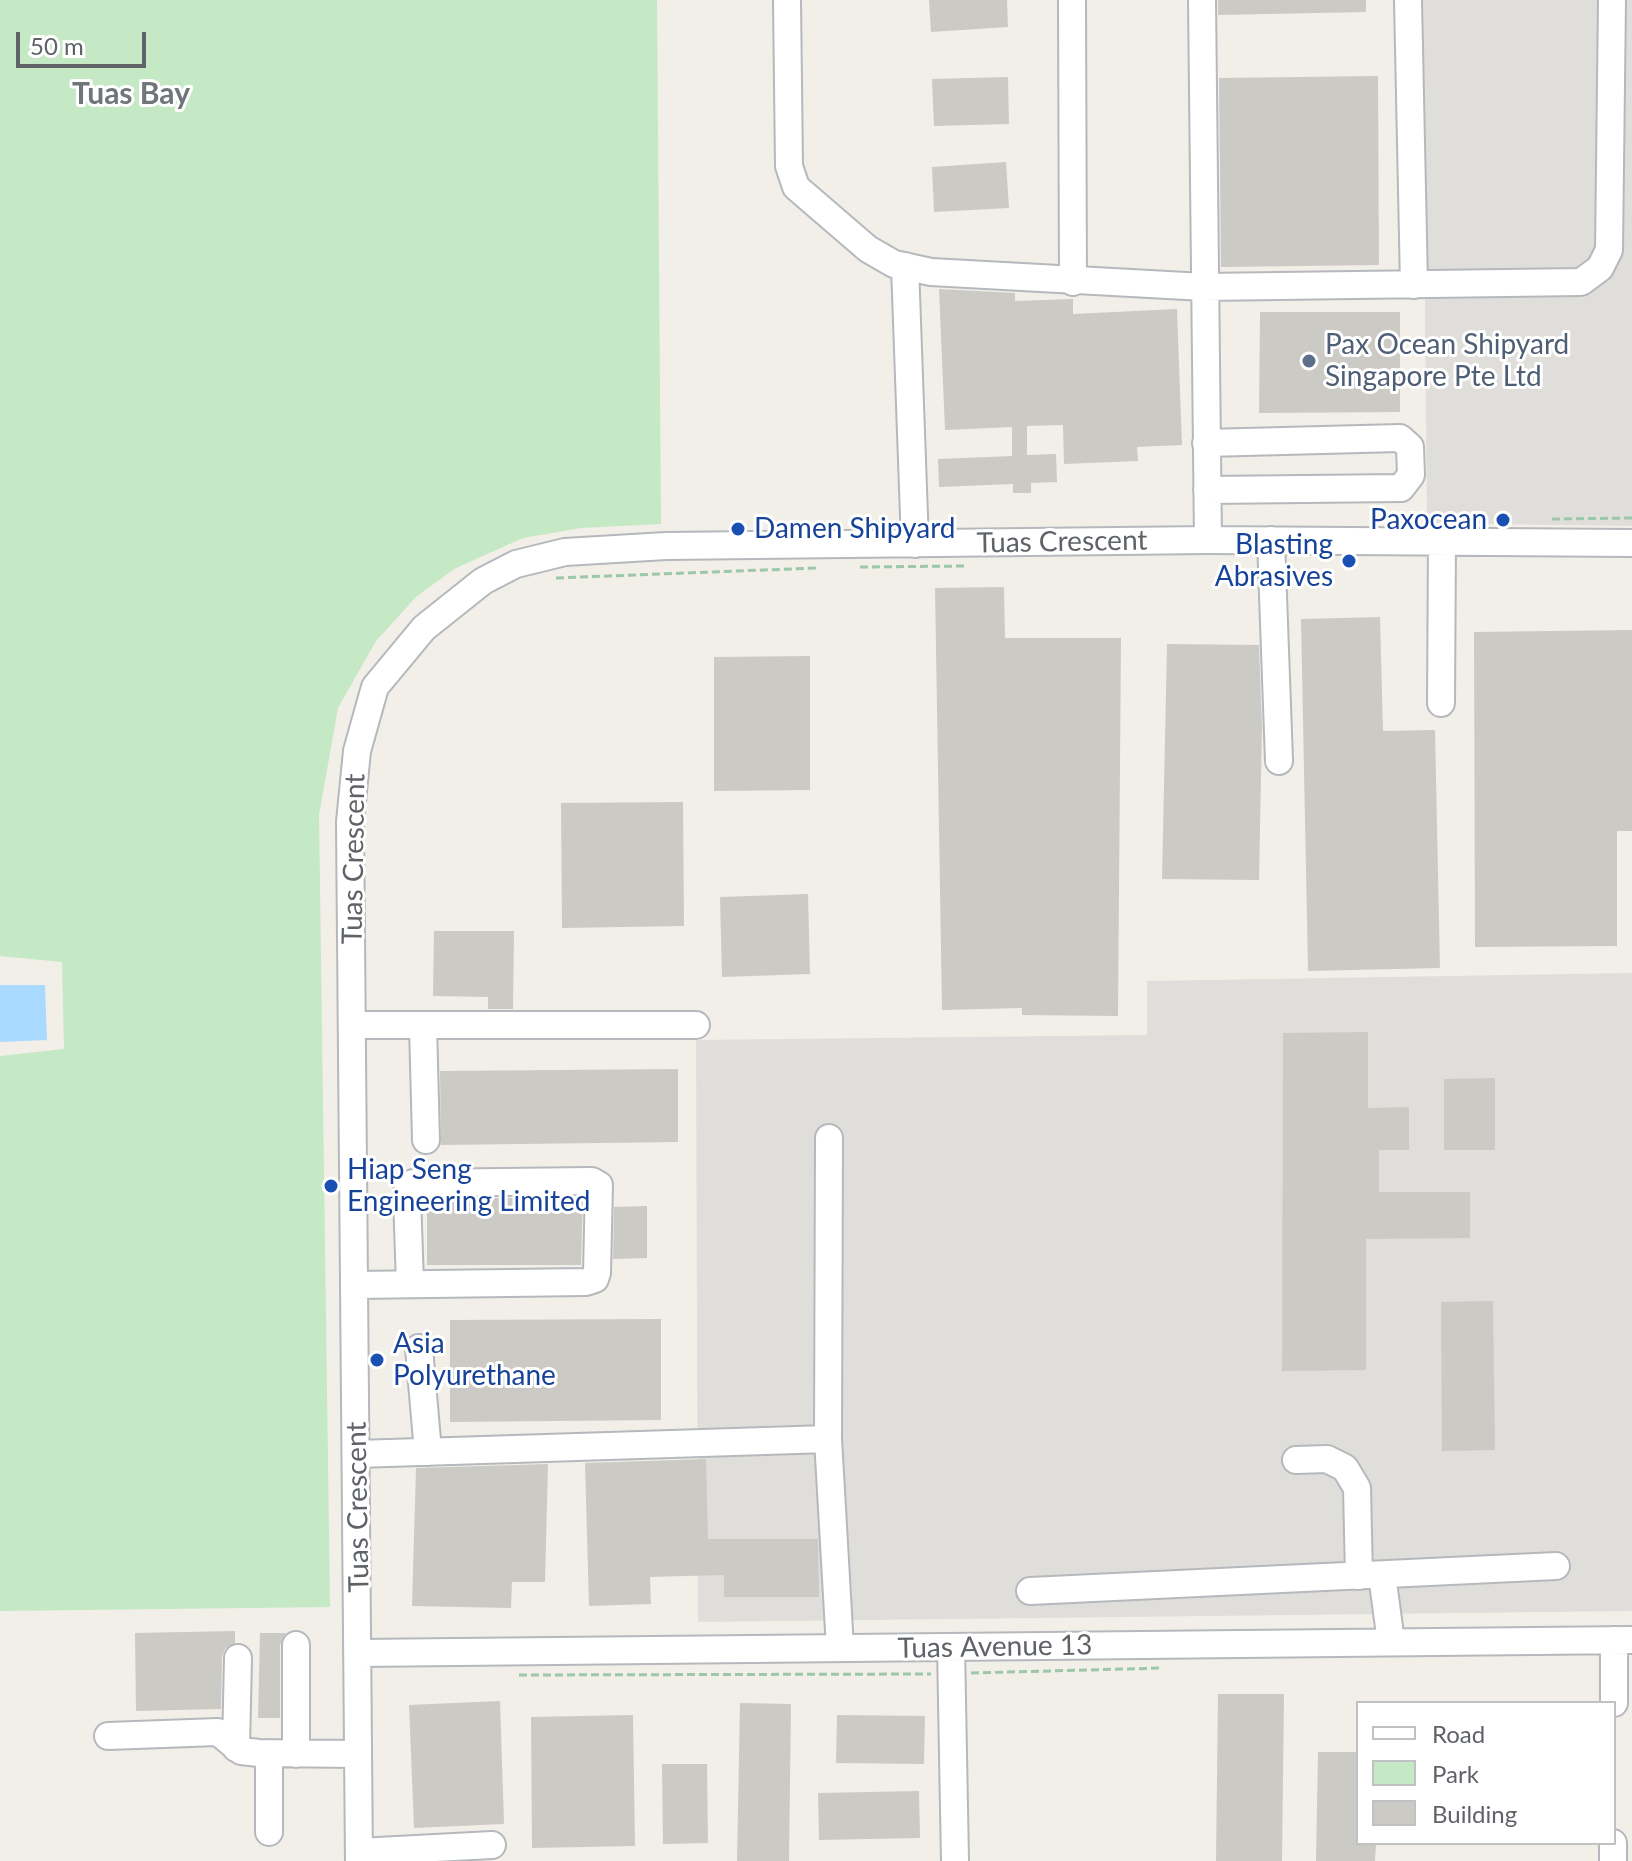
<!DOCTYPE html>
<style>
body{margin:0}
#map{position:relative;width:1632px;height:1861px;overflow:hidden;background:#f1efe8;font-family:Lato,sans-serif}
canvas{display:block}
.legend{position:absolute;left:1356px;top:1701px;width:260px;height:144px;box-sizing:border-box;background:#fff;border:2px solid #bfc1c3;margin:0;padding:10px 14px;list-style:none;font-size:24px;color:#5f6368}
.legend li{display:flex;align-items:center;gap:16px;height:40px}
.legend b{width:40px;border:2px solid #bfc1c3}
.scale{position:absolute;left:16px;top:32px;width:130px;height:36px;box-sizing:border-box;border:4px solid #5f6368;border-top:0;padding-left:10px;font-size:24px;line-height:28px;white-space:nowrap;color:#5f6368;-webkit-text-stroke:6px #fff;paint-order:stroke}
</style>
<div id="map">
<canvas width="1632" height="1861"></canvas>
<ul class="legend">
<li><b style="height:10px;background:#fff"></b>Road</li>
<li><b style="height:22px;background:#c5e8c5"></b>Park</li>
<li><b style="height:22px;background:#cccac5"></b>Building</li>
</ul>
<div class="scale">50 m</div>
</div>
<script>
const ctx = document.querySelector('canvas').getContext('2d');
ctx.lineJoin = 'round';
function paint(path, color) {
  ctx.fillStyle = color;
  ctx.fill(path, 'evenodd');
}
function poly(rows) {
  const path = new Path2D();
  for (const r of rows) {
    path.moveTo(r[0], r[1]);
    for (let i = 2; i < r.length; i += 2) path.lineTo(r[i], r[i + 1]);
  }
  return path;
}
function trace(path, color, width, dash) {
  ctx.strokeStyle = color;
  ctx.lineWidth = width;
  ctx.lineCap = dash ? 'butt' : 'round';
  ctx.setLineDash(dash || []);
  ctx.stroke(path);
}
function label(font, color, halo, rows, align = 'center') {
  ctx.font = font + ' Lato,sans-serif';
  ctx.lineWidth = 6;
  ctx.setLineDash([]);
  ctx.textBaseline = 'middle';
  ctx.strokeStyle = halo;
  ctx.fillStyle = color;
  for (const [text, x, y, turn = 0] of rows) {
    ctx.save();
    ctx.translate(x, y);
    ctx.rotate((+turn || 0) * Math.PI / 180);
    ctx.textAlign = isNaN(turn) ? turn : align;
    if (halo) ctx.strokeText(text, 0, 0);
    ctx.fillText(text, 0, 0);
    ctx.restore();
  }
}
const industrial = poly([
 [1422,0,1632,0,1632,526,1427,523],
 [1632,973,1632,1611,698,1622,696,1040,1147,1035,1147,981]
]);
const green = poly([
 [0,0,657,0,661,524,581,528,523,538,454,569,416,597,376,641,338,708,319,815,330,1607,0,1611,0,1056,64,1049,62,962,0,956]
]);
const water = poly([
 [0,985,45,985,47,1040,0,1042]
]);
const building = poly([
 [929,0,1007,0,1008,27,931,32],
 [1218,0,1366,0,1366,12,1218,15],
 [1378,76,1379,265,1221,267,1219,78],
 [1008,77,1009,124,934,126,932,79],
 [1006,162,1009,208,934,212,932,167],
 [939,289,1015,293,1015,301,1073,299,1073,314,1177,309,1182,445,1137,447,1138,461,1064,464,1063,425,1027,426,1027,455,1056,454,1057,482,1031,483,1031,493,1013,493,1013,484,939,487,938,459,1012,456,1012,427,945,430],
 [1260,312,1400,312,1400,412,1259,413],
 [1004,587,1005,638,1121,638,1118,1016,1022,1015,1022,1008,942,1010,935,588],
 [1380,617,1383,731,1435,730,1440,968,1308,971,1301,619],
 [1632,630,1632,831,1617,831,1617,946,1475,947,1474,632],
 [1167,644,1259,645,1262,727,1259,880,1162,879],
 [810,656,810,790,714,791,714,657],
 [683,802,684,926,562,928,561,803],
 [808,894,810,974,722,977,720,897],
 [434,931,514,931,513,1009,488,1009,488,997,433,996],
 [1368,1032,1368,1108,1409,1107,1409,1150,1379,1150,1379,1192,1470,1192,1470,1238,1366,1239,1366,1370,1282,1371,1283,1033],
 [678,1069,678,1142,441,1145,440,1071],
 [1495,1078,1495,1150,1444,1150,1444,1079],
 [583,1197,581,1265,427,1265,427,1199],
 [647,1206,647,1258,613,1259,614,1207],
 [1493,1301,1495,1450,1442,1451,1441,1302],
 [661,1319,661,1420,450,1422,450,1320],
 [706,1459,708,1539,818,1539,819,1597,724,1597,724,1575,650,1577,651,1604,589,1606,585,1463],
 [548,1464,545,1582,512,1582,511,1608,412,1606,416,1468],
 [235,1631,235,1643,225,1649,222,1657,221,1709,136,1711,135,1633],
 [260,1633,286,1633,280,1645,280,1718,258,1718],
 [1218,1694,1284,1694,1282,1861,1216,1861],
 [500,1701,504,1824,414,1828,409,1705],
 [740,1703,791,1704,789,1861,737,1861],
 [633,1715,635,1846,532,1848,531,1717],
 [837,1715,925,1716,924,1764,836,1763],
 [1318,1752,1358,1752,1358,1843,1376,1843,1375,1861,1316,1861],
 [662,1764,707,1764,708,1843,663,1844],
 [919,1791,920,1838,819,1840,818,1793]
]);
const path = poly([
 [1552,519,1632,518],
 [860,567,968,566],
 [556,578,816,568],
 [971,1673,1163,1668],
 [519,1675,931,1674]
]);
const minor = poly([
 [787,0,789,166,796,187,868,249,894,264,931,272,1204,287,1581,282,1600,268,1609,250,1612,0],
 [1072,0,1073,282],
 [1202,0,1208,540],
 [1408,0,1414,285],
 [905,266,915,544],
 [1206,443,1400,438,1410,447,1411,475,1401,488,1207,490],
 [1271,540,1279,761],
 [1441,703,1442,541],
 [352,1025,696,1025],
 [423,1025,426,1140],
 [829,1138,828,1439,840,1648],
 [355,1285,586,1282,595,1279,597,1273,599,1185,592,1181,413,1183,408,1186,407,1196,410,1284],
 [419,1348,428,1452],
 [357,1454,828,1439],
 [1296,1460,1327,1459,1345,1468,1357,1488,1359,1576],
 [1382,1575,1391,1642],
 [1030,1591,1556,1566],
 [296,1645,296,1754],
 [951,1647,955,1861],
 [359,1653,1632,1640],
 [1614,1703,1614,1640],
 [108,1736,218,1732,241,1751,259,1753,358,1754],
 [236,1748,238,1658],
 [269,1832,269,1753],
 [359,1852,492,1845],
 [359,1861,350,822,357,751,375,687,424,628,483,581,516,564,565,552,666,546,1208,540,1632,543],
 [1613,1861,1613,1843]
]);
const markers = [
 [1309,361,8,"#5c6f8a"],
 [1503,520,8,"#1a4fb4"],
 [738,529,8,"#1a4fb4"],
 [1349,561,8,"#1a4fb4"],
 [331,1186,8,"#1a4fb4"],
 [377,1360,8,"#1a4fb4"]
];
const serviceNames = [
 ["Pax Ocean Shipyard",1325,345],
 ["Singapore Pte Ltd",1325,377]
];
const transitNames = [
 ["Paxocean",1487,520,"right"],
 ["Damen Shipyard",754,529],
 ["Blasting",1333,545,"right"],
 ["Abrasives",1333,577,"right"],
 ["Hiap Seng",347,1170],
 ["Engineering Limited",347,1202],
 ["Asia",393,1344],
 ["Polyurethane",393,1376]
];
const streetNames = [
 ["Tuas Crescent",1062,542,-1],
 ["Tuas Crescent",354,859,-89],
 ["Tuas Crescent",358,1507,-91],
 ["Tuas Avenue 13",995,1647,-1]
];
const neighbourhoodNames = [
 ["Tuas Bay",131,94]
];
paint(industrial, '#e0deda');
paint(green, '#c5e8c5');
paint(water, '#aadaff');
paint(building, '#cccac5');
trace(minor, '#b5b8bc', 30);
trace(path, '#9cc7a9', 3, [8, 4]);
trace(minor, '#fff', 26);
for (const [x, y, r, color] of markers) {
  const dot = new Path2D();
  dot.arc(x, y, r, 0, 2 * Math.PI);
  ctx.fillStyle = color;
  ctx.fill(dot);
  trace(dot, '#fff', 3);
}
label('28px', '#4e5e75', '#fff', serviceNames, 'left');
label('28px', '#164399', '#fff', transitNames, 'left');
label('28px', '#5f6368', '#fff', streetNames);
label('bold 30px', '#70757a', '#fff', neighbourhoodNames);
</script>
